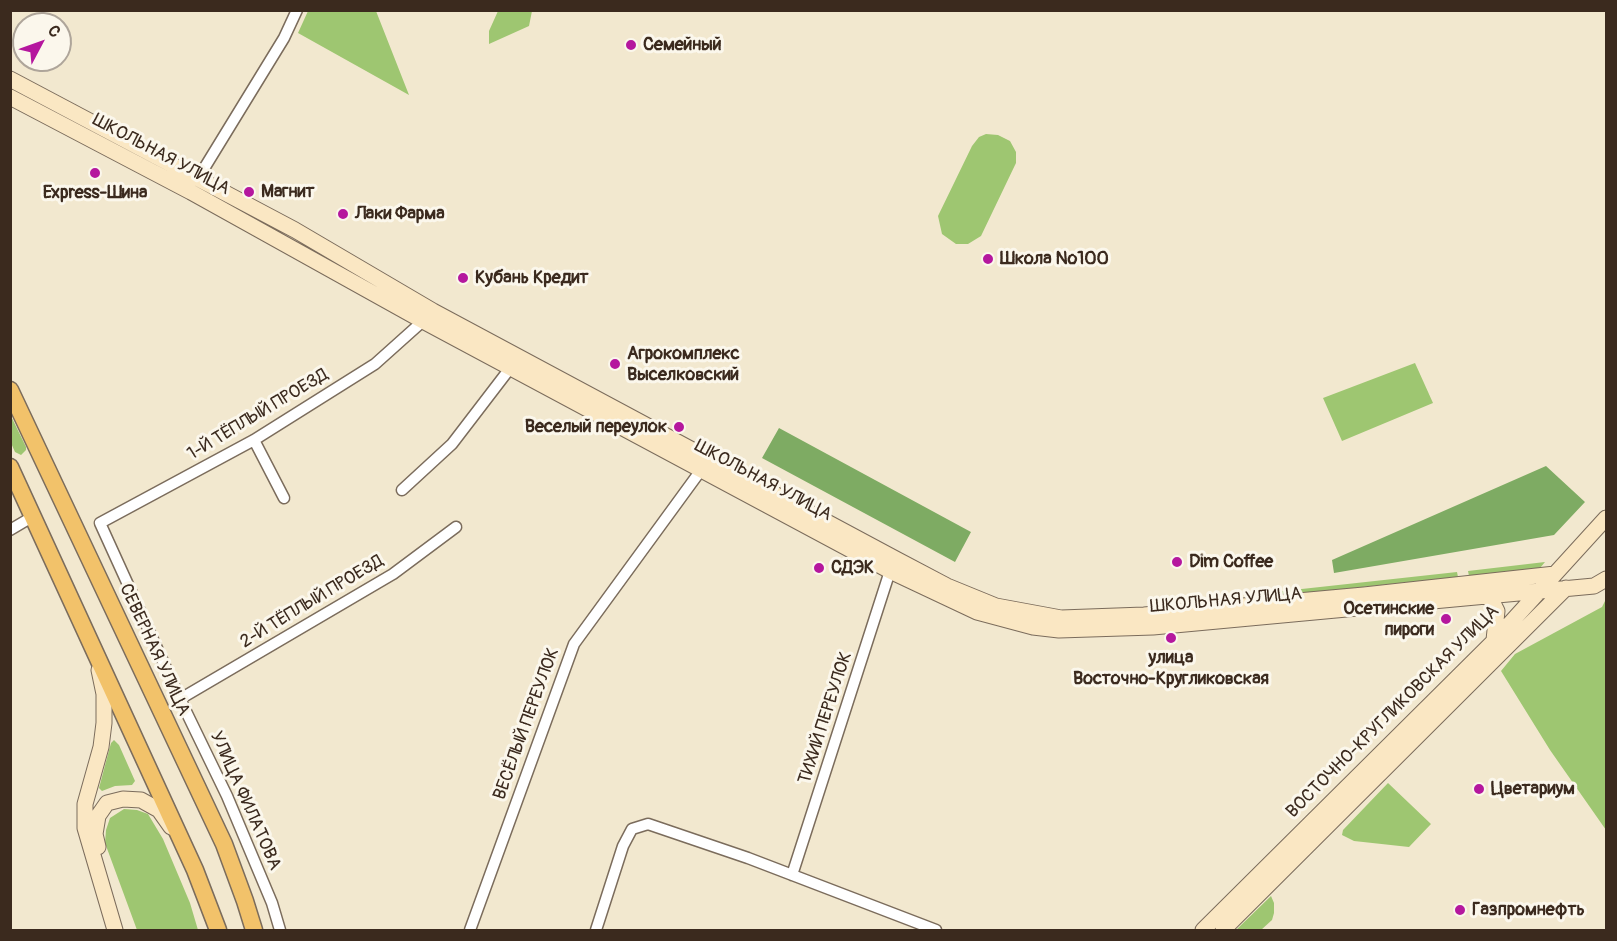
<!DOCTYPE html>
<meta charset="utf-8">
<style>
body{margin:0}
#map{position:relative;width:1617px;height:941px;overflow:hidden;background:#f2e8cf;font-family:Pangolin,sans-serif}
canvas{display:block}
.frame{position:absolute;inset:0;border:12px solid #3b2a1e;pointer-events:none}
.north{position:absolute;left:12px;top:12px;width:60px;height:60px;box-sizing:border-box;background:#fbf7ec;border:2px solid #aea59a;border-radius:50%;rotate:49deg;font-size:16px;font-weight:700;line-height:24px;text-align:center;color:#3b2a1e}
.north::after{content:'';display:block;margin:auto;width:21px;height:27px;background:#b5179e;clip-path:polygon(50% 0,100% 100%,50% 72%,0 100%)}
</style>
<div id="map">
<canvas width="1617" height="941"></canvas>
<div class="frame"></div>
<div class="north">С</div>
</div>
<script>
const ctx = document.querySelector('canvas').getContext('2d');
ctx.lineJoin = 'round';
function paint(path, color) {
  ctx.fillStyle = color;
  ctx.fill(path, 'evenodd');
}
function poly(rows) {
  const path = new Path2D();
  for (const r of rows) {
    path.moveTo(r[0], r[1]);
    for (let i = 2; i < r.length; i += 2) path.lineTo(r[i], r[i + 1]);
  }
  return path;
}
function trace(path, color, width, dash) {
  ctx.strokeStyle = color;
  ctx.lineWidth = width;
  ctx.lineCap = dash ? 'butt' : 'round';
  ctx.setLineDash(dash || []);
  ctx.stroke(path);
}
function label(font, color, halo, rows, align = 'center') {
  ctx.font = font + ' Pangolin,sans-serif';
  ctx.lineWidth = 6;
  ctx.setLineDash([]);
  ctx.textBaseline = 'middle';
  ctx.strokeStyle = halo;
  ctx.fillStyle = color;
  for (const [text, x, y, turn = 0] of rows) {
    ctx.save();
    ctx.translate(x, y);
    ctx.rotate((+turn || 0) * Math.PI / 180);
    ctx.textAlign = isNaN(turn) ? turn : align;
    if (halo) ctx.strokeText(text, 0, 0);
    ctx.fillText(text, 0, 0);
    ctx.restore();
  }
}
const green = poly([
 [308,11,376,11,409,95,298,33],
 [498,11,532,11,529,26,489,44,489,31],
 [986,134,998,135,1010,141,1016,152,1016,163,981,236,968,244,956,244,942,234,938,216,972,146,979,137],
 [1415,363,1433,403,1342,441,1323,398],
 [10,414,26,447,26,450,21,455,15,452,11,443],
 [1545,562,1540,568,1469,576,1468,571],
 [1457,572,1458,577,1248,599,1247,595],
 [1606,599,1606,830,1550,750,1501,671,1515,654,1602,607],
 [114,740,119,745,135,781,132,785,115,786,102,791,99,788,111,743],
 [1388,783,1431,824,1409,847,1354,841,1342,835,1343,830],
 [124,809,137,810,148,814,163,839,190,903,198,930,137,930,105,843,106,830,110,818],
 [1271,896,1274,903,1274,913,1272,920,1261,930,1236,930]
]);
const forest = poly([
 [779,428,971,532,955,562,762,458],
 [1546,466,1585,502,1554,535,1334,573,1332,560]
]);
const minor = poly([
 [197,180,284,38,297,10],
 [254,440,284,498],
 [402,490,452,444,511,367],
 [10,530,32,517],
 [180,699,393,574,456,527],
 [792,875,890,571],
 [280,930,272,903,227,796,180,699,100,523,254,440,375,364,423,321],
 [470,930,574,644,704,466],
 [596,930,623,846,632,829,648,824,748,858,936,930]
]);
const secondary = poly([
 [10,79,295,230,433,311,896,559,947,586,996,606,1061,618,1144,615,1364,595,1555,574],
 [10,97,191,192,423,321,890,571,977,612,1033,627,1059,630,1153,627,1594,586,1606,579],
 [1477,595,1486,596,1492,601,1497,611,1494,640],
 [99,670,104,694,104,723,101,747,85,804,85,828,115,930],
 [98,847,95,834,98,816,107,803,123,799,141,800,159,810,171,827],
 [1203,930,1494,641,1606,518],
 [1223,930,1566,588]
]);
const primary = poly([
 [10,390,224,844,245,901,254,930],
 [10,467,195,870,218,930]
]);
const markers = [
 [631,45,6,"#b5179e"],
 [95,173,6,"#b5179e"],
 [249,192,6,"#b5179e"],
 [343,214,6,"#b5179e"],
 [988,259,6,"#b5179e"],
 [463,278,6,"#b5179e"],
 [615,364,6,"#b5179e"],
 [679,427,6,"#b5179e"],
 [1177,562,6,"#b5179e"],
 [819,568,6,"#b5179e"],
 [1446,619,6,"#b5179e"],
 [1171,638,6,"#b5179e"],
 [1479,789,6,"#b5179e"],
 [1460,910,6,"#b5179e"]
];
const poiNames = [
 ["Семейный",643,45],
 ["Магнит",261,192],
 ["Express-Шина",95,193,"center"],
 ["Лаки Фарма",355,214],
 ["Школа №100",1000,259],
 ["Кубань Кредит",475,278],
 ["Агрокомплекс",627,354],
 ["Выселковский",627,375],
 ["Веселый переулок",667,427,"right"],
 ["Dim Coffee",1189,562],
 ["СДЭК",831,568],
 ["Осетинские",1434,609,"right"],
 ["пироги",1434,630,"right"],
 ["улица",1171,658,"center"],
 ["Восточно-Кругликовская",1171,679,"center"],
 ["Цветариум",1491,789],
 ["Газпромнефть",1472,910]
];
const streetNames = [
 ["ШКОЛЬНАЯ УЛИЦА",161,155,28],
 ["1-Й ТЁПЛЫЙ ПРОЕЗД",258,415,-31],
 ["ШКОЛЬНАЯ УЛИЦА",763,481,28],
 ["ШКОЛЬНАЯ УЛИЦА",1226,601,-5],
 ["2-Й ТЁПЛЫЙ ПРОЕЗД",312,602,-31],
 ["СЕВЕРНАЯ УЛИЦА",154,650,65],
 ["ВОСТОЧНО-КРУГЛИКОВСКАЯ УЛИЦА",1393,712,-45],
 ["ТИХИЙ ПЕРЕУЛОК",826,718,-72],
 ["ВЕСЁЛЫЙ ПЕРЕУЛОК",527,724,-70],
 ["УЛИЦА ФИЛАТОВА",245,801,66]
];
paint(green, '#9ec671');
paint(forest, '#7eab63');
trace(minor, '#7b6c5c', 13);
trace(secondary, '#7b6c5c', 17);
trace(primary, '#7b6c5c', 19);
trace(minor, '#fff', 10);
trace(secondary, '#fae7c3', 15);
trace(primary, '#f2c26a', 16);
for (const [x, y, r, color] of markers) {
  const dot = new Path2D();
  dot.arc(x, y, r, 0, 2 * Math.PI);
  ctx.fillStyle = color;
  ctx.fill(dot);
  trace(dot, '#fbf7ec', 2);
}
label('bold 18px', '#3b2a1e', '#fbf7ec', poiNames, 'left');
label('18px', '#3b2a1e', '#fbf7ec', streetNames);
</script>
